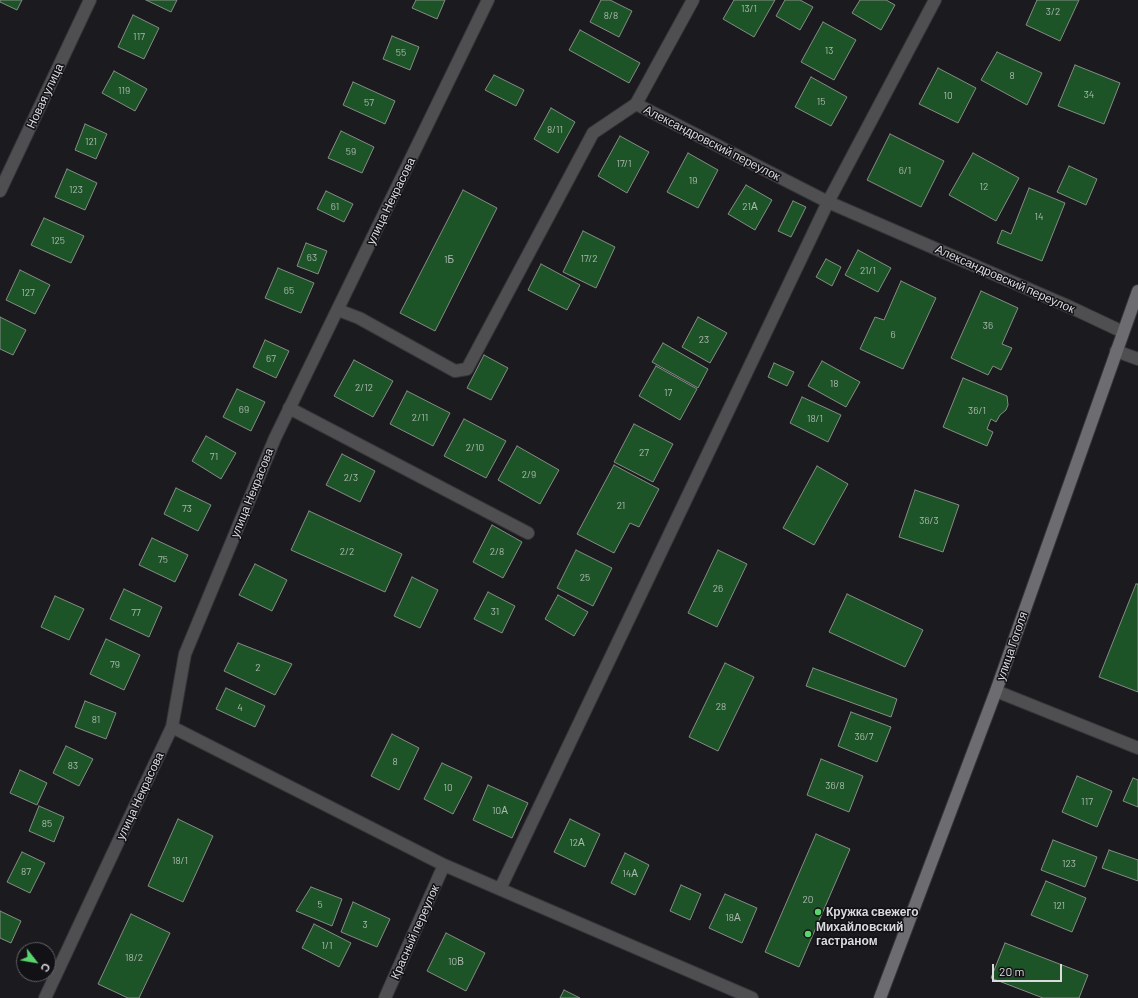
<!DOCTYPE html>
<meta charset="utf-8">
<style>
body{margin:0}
#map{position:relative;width:1138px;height:998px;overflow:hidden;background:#1b1a1e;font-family:Barlow,sans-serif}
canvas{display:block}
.north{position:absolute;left:16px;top:942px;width:40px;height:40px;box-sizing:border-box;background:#121115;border:1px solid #626265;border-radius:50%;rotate:121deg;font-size:11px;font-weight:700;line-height:16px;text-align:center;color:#dbdbde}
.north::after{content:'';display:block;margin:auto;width:14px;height:18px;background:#5ad56e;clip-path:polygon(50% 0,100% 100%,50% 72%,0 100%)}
.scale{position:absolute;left:992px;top:964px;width:70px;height:18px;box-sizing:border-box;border:2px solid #dbdbde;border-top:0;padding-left:5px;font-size:12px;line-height:14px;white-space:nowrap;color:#dbdbde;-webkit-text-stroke:3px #121115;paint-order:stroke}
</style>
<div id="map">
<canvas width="1138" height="998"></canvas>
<div class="north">С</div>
<div class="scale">20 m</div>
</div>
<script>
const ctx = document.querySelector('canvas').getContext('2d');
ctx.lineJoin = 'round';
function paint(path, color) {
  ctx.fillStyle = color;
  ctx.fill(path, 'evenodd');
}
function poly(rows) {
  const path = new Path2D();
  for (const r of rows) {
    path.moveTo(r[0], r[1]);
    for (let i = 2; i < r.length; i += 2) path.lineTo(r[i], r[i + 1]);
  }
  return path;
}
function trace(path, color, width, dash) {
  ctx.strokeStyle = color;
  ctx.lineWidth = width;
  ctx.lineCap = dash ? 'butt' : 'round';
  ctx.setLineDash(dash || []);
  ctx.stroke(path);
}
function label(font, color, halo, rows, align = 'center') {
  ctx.font = font + ' Barlow,sans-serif';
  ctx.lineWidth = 3;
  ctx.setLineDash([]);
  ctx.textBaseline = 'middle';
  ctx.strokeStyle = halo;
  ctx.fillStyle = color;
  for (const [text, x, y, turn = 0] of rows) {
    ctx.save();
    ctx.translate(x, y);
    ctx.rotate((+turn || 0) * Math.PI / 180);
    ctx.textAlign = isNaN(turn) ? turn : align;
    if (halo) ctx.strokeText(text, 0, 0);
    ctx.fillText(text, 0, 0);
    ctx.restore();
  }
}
const building = poly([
 [0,0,22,0,17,10,0,2,0,0],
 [146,0,177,0,171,12,146,0],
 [416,0,445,0,437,19,412,8,416,0],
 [601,0,610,0,632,11,619,37,590,22,601,0],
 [734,0,775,0,754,37,723,19,734,0],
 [785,0,800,0,813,7,800,30,776,16,785,0],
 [860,0,886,0,895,5,881,30,852,13,860,0],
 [1037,0,1079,0,1060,41,1026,25,1037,0],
 [133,15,159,28,144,59,118,47,133,15],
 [823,22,856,40,834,80,801,62,823,22],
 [580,30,640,63,629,83,569,50,580,30],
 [392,36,419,47,410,70,383,59,392,36],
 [997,52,1042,73,1027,105,981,80,997,52],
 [1075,65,1120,83,1104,124,1058,106,1075,65],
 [938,68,976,88,958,123,919,104,938,68],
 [114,71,147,89,135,111,102,93,114,71],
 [494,75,524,90,516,106,485,90,494,75],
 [811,77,847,97,831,126,795,107,811,77],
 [353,82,395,101,385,124,343,105,353,82],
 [551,108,575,122,558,153,534,139,551,108],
 [85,124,107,134,96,159,75,150,85,124],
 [341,131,374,147,362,173,328,158,341,131],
 [890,134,944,161,921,207,867,180,890,134],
 [620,136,649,152,627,193,598,176,620,136],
 [688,153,718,170,698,208,667,192,688,153],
 [973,153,1019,178,996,221,949,195,973,153],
 [1069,166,1097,179,1086,205,1057,192,1069,166],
 [67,169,97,183,85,210,55,197,67,169],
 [746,185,772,200,755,230,728,214,746,185],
 [1029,188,1065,203,1042,261,997,243,1002,230,1011,234,1029,188],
 [463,190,497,208,435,331,400,313,463,190],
 [326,191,353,204,344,222,317,209,326,191],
 [793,201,806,207,791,237,778,231,793,201],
 [44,218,84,236,71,263,31,245,44,218],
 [583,231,615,247,596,288,563,272,583,231],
 [306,243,327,251,318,274,297,266,306,243],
 [858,250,891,268,878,292,845,275,858,250],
 [826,259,841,267,832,286,816,277,826,259],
 [541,264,580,285,567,310,528,290,541,264],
 [278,268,314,283,301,313,265,298,278,268],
 [20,270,50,285,35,314,6,300,20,270],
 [901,281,936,298,903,369,860,349,875,317,884,320,901,281],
 [981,291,1018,308,1002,344,1012,348,1001,370,993,366,988,375,951,358,981,291],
 [0,317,26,330,13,355,0,349,0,317],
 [698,317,727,333,710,363,682,347,698,317],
 [265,340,289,351,276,378,253,367,265,340],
 [663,343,708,369,698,388,652,362,663,343],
 [484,355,508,368,491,400,467,388,484,355],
 [354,360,393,381,373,417,334,396,354,360],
 [822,361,860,382,846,407,808,386,822,361],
 [774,363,794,372,787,386,768,377,774,363],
 [656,366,697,389,680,420,639,396,656,366],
 [963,378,1007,396,1008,405,1006,410,1000,415,996,422,991,419,987,429,993,432,987,446,943,427,963,378],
 [237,389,265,402,251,431,223,417,237,389],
 [407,391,450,413,433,446,390,424,407,391],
 [802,397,841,415,828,442,790,423,802,397],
 [464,419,506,441,486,478,444,456,464,419],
 [634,424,673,444,653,482,614,462,634,424],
 [206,436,236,453,221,479,192,461,206,436],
 [517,446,559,470,540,504,498,480,517,446],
 [342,454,375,471,360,502,326,485,342,454],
 [614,465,659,489,639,527,630,523,614,553,577,534,614,465],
 [817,466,848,484,814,545,783,528,817,466],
 [176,488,211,505,198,531,164,514,176,488],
 [915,490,959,505,943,552,899,537,915,490],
 [309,511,402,554,385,592,291,550,309,511],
 [492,525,522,542,503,578,473,562,492,525],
 [152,538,188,555,175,582,139,565,152,538],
 [576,550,612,568,593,606,557,588,576,550],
 [718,550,747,564,717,627,688,613,718,550],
 [255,564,287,580,272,611,239,595,255,564],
 [412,577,438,590,420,628,394,616,412,577],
 [1136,584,1138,584,1138,692,1099,677,1136,584],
 [124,589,162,607,149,637,110,619,124,589],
 [488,592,515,606,502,633,474,619,488,592],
 [847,594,923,630,905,667,829,632,847,594],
 [558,595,588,612,574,636,545,619,558,595],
 [55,596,84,609,69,640,41,627,55,596],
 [106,639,140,655,124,690,90,674,106,639],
 [238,643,292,664,275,695,224,671,238,643],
 [725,663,754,677,718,751,689,737,725,663],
 [813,668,897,699,891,717,806,686,813,668],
 [226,688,265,706,255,727,216,709,226,688],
 [85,701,116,713,106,739,75,727,85,701],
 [851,712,891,727,877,762,838,746,851,712],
 [392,734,419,748,399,790,371,776,392,734],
 [66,746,93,759,79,786,53,773,66,746],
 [821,759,863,776,849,812,807,795,821,759],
 [442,763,472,777,453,814,424,799,442,763],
 [20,770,47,783,37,805,10,793,20,770],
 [1077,776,1112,791,1097,827,1062,812,1077,776],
 [1133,778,1138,780,1138,807,1123,801,1133,778],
 [488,785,528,803,512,838,473,820,488,785],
 [39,806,64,817,54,842,29,831,39,806],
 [178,819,213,836,183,902,148,886,178,819],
 [570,819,600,834,585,867,554,852,570,819],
 [816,834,850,849,799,967,765,952,816,834],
 [1053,840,1097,857,1085,887,1041,870,1053,840],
 [1109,850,1138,860,1138,881,1102,868,1109,850],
 [22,852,45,863,30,893,7,882,22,852],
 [625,853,649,865,635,895,611,883,625,853],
 [1046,881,1086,898,1072,932,1031,915,1046,881],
 [681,885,701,894,690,920,670,911,681,885],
 [311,887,342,899,332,926,296,911,311,887],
 [725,894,757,908,742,943,709,928,725,894],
 [353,902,390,919,377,947,341,932,353,902],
 [0,911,21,921,11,943,0,938,0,911],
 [131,914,170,933,139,998,128,998,98,984,131,914],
 [314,924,351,943,339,967,302,948,314,924],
 [446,933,485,953,466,991,427,971,446,933],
 [1005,943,1088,975,1079,998,1043,998,991,978,1005,943],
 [564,990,580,998,560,998,564,990]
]);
const lane = poly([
 [636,104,693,0],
 [996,691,1138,748]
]);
const street = poly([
 [0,191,90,0],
 [338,310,359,318,455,371,467,369,593,133,636,104,828,202,1070,307,1123,332],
 [1116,351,1138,359],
 [289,408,528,533],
 [172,727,444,865,752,998],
 [500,889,828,202,935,0],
 [45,998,172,727,185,654,275,438,488,0],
 [385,998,444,865]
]);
const secondary = poly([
 [880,998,996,691,1138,291]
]);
const markers = [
 [818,912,4,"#5ad56e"],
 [808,934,4,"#5ad56e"]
];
const numberNames = [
 ["13/1",749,9],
 ["3/2",1053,12],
 ["8/8",611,16],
 ["117",139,37],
 ["13",829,51],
 ["55",401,53],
 ["8",1012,76],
 ["119",124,91],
 ["34",1089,95],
 ["10",948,96],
 ["15",821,102],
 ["57",369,103],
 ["8/11",555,130],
 ["121",91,142],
 ["59",351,152],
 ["17/1",624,164],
 ["6/1",905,171],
 ["19",693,181],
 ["12",984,187],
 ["123",76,190],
 ["61",335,207],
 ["21А",750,207],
 ["14",1039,217],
 ["125",58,241],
 ["63",312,258],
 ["17/2",589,259],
 ["1Б",449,260],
 ["21/1",868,271],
 ["65",289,291],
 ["127",28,293],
 ["36",988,326],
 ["6",893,335],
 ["23",704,340],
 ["67",271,359],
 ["18",834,384],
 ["2/12",364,388],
 ["17",668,393],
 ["69",244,410],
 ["36/1",977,411],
 ["2/11",420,418],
 ["18/1",815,419],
 ["2/10",475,448],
 ["27",644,453],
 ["71",214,457],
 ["2/9",529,475],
 ["2/3",351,478],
 ["21",621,506],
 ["73",187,509],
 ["36/3",929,521],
 ["2/2",347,552],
 ["2/8",497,552],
 ["75",163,560],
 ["25",585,578],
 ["26",718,589],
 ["31",495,612],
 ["77",136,613],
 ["79",115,665],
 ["2",258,668],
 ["28",721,707],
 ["4",240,708],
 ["81",96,720],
 ["36/7",864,737],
 ["8",395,762],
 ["83",73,766],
 ["36/8",835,786],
 ["10",448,788],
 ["117",1087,802],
 ["10А",500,811],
 ["85",47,824],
 ["12А",577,843],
 ["18/1",180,861],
 ["123",1069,864],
 ["87",26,872],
 ["14А",630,874],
 ["20",808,900],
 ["5",320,905],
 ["121",1059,906],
 ["18А",733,918],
 ["3",365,925],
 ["1/1",327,946],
 ["18/2",134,958],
 ["10В",456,962]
];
const streetNames = [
 ["Новая улица",45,96,-65],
 ["Александровский переулок",712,143,27],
 ["улица Некрасова",391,201,-64],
 ["Александровский переулок",1005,279,24],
 ["улица Некрасова",252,493,-68],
 ["улица Гоголя",1012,646,-71],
 ["улица Некрасова",140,796,-65],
 ["Красный переулок",415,932,-66]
];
const poiNames = [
 ["Кружка свежего",826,912],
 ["Михайловский",816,927],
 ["гастраном",816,941]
];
paint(building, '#1d5427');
trace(building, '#868b86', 1);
trace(lane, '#363539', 14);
trace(street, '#363539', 14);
trace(secondary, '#363539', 14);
trace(lane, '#4f4f51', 12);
trace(street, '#4f4f51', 12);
trace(secondary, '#6d6c70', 12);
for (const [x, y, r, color] of markers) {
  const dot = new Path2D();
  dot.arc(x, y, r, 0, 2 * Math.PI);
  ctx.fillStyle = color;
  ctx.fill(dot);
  trace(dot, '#121115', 1.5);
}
label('10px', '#acb9b0', null, numberNames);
label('12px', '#dbdbde', '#121115', streetNames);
label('bold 12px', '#dbdbde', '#121115', poiNames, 'left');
</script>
